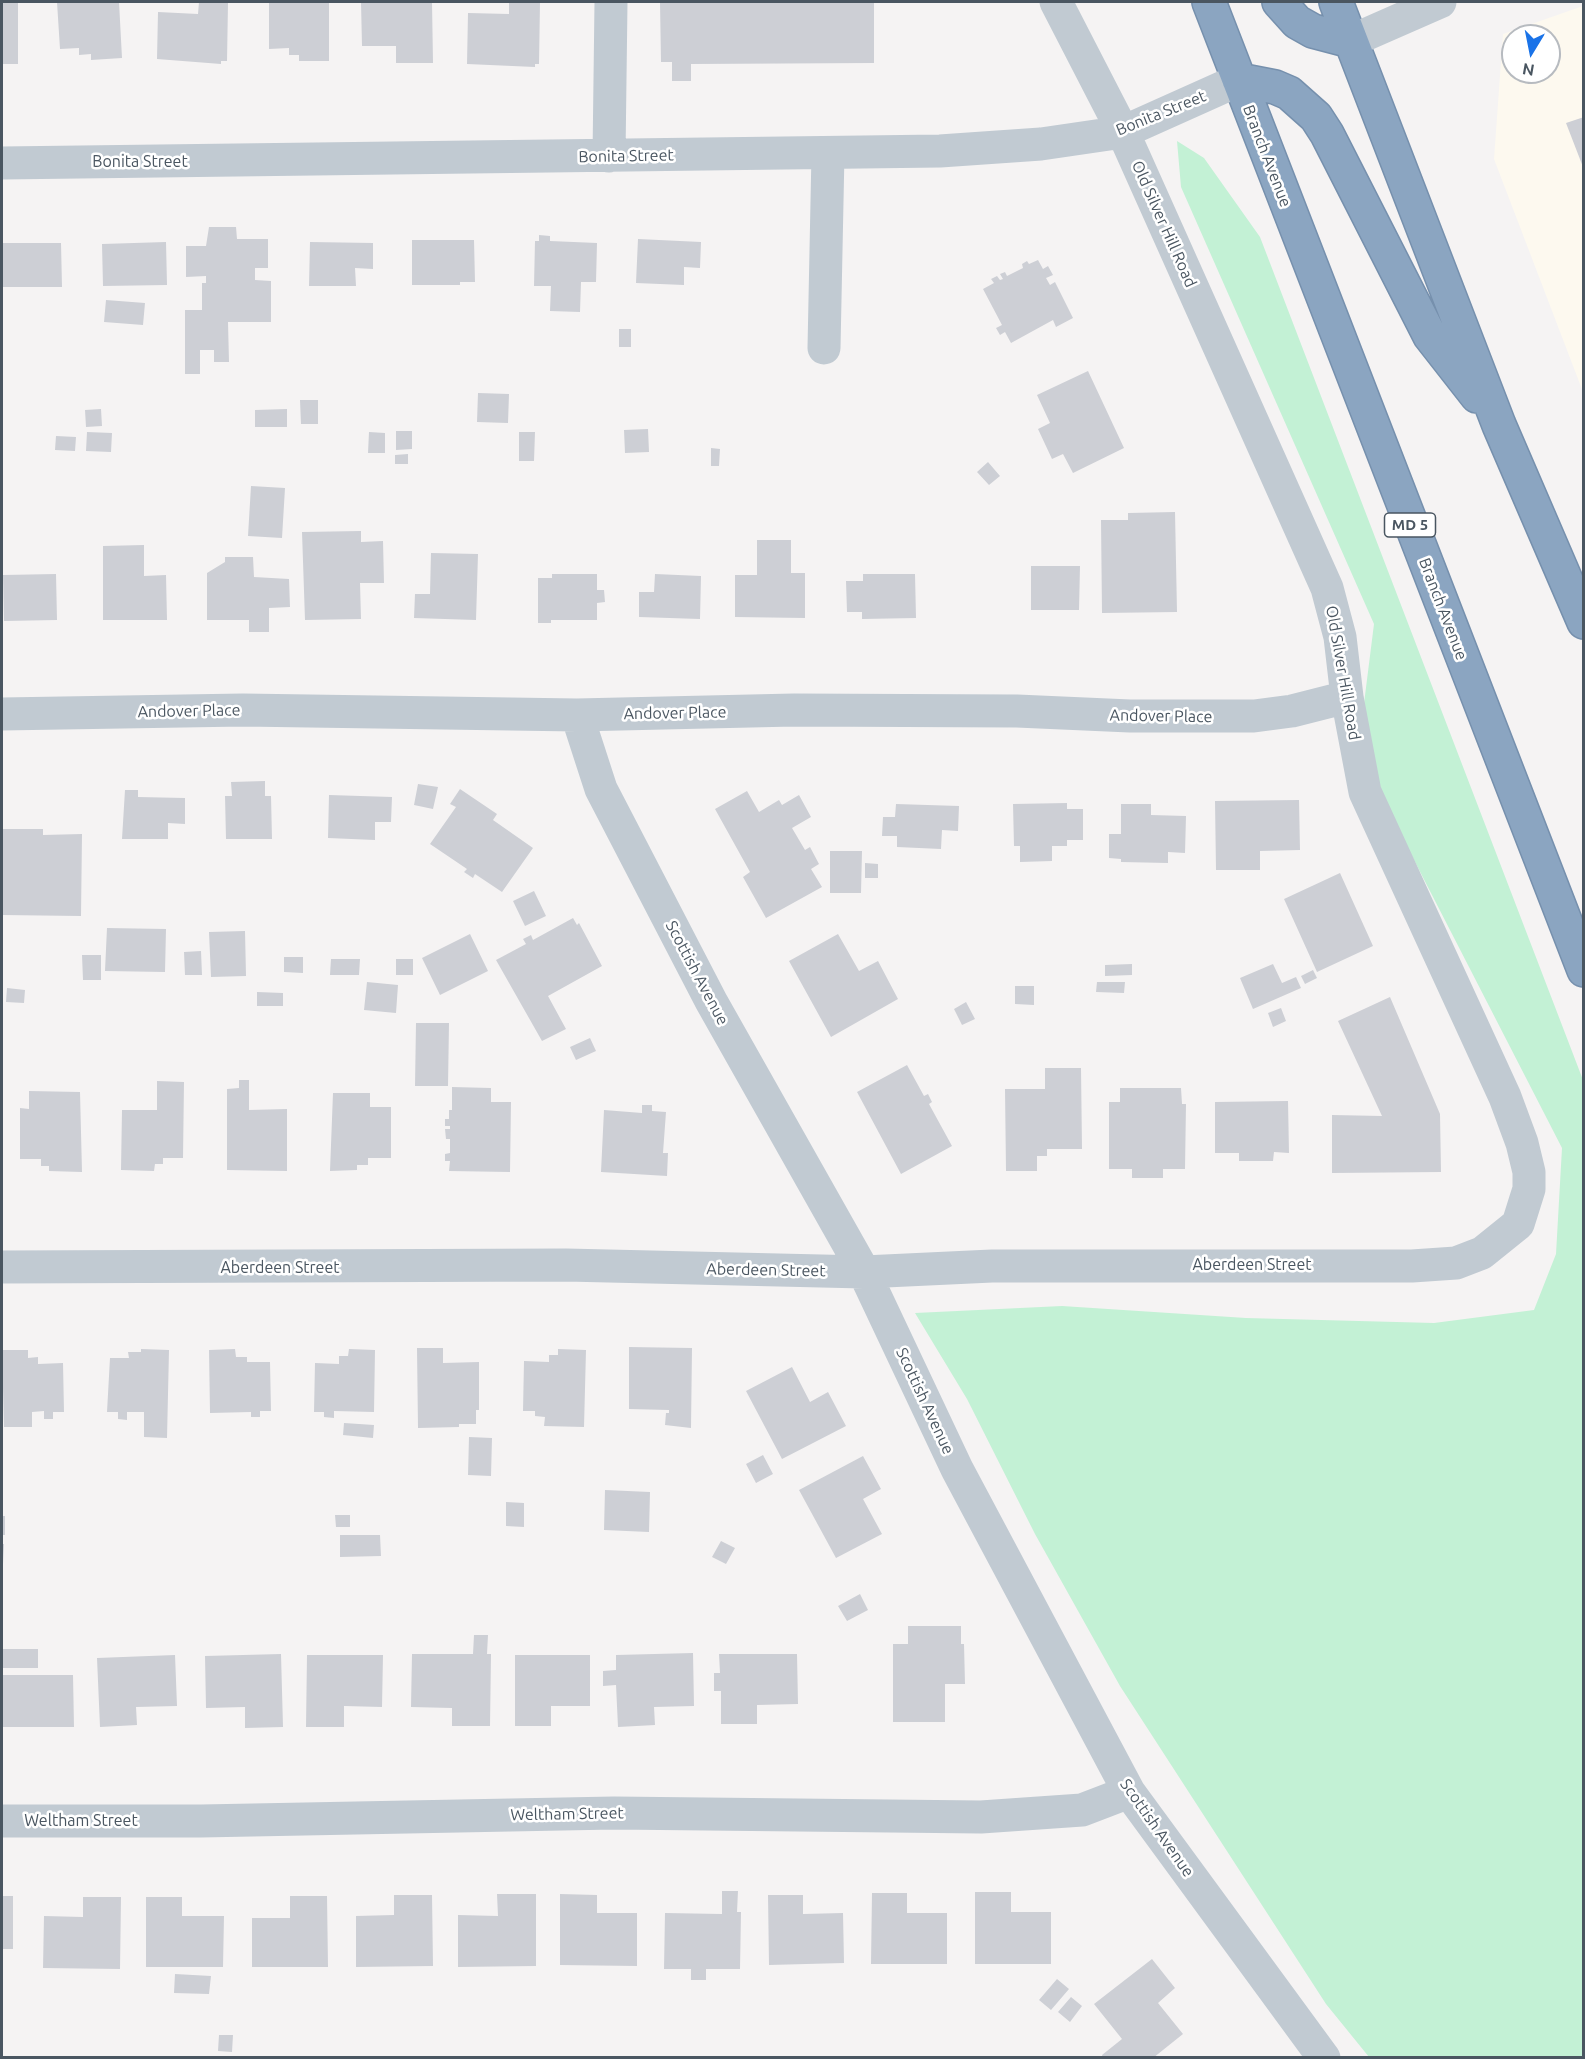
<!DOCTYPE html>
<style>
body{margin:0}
#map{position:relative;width:1585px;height:2059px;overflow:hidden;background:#f5f3f3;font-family:Ubuntu,sans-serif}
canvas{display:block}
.frame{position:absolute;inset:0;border:3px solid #4a5661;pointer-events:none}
.north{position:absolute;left:1501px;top:24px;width:60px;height:60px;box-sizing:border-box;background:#fff;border:2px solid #b7bbc0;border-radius:50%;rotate:190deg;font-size:16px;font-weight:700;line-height:24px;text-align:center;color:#4a5661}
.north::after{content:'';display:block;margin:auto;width:21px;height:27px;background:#1a73e8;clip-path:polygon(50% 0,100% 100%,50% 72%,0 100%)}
</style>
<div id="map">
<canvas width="1585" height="2059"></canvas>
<div class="frame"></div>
<div class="north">N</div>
</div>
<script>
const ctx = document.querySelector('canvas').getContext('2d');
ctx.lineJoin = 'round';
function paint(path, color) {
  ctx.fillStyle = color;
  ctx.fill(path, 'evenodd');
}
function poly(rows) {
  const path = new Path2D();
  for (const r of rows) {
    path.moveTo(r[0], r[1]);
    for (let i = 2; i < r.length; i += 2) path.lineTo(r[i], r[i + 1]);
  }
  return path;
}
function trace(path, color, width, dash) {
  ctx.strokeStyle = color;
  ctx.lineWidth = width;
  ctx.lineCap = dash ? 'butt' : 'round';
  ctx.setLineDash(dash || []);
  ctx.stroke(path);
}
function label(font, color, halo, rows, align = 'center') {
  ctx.font = font + ' Ubuntu,sans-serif';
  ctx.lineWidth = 5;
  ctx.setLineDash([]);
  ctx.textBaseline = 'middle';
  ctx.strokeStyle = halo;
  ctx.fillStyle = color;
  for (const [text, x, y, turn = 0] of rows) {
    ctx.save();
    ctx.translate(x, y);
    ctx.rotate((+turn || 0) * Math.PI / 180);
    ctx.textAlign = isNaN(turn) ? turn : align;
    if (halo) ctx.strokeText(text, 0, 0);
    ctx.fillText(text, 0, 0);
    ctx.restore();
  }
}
const commercial = poly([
 [1583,6,1583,392,1494,159,1503,34],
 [1513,36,1549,36,1549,72,1513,72]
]);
const green = poly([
 [1177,141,1204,158,1260,237,1583,1080,1583,2057,1369,2057,1326,2004,1120,1686,1035,1534,967,1399,915,1313,1062,1306,1246,1318,1434,1323,1534,1310,1556,1254,1562,1148,1358,751,1374,624,1181,187]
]);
const building = poly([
 [2,2,18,2,18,64,2,64],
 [57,2,119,2,122,58,91,60,91,54,79,55,79,48,60,49],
 [199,2,228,3,227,61,221,61,221,64,157,59,158,12,198,14],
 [269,2,329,2,329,61,299,61,299,55,289,55,289,48,269,49],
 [361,2,432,2,433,63,396,63,396,46,362,46],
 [509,2,540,2,539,64,535,64,535,67,467,64,468,13,509,14],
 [660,2,874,2,874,63,691,64,691,81,672,81,672,62,661,62],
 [1584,117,1584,167,1583,167,1566,123],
 [209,227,236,227,237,239,268,239,268,268,255,268,255,280,271,281,271,322,228,322,229,362,214,362,214,350,200,350,200,374,185,374,185,310,202,310,202,283,206,283,206,276,186,277,186,246,206,246],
 [539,235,550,236,550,241,597,243,596,282,581,282,580,312,550,311,551,286,534,286,535,241,539,241],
 [638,239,701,242,700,268,684,267,684,285,636,283],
 [412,240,474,240,475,282,460,282,460,285,412,285],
 [166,242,167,285,103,286,102,244],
 [310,242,373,243,373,269,355,268,356,286,309,286],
 [2,243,61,243,62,287,2,287],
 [1038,260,1043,269,1048,266,1053,275,1046,278,1050,285,1055,282,1073,318,1056,327,1053,320,1011,343,1005,332,1000,335,996,328,1002,325,983,289,994,283,991,279,997,276,1000,280,1003,279,1000,274,1005,272,1007,276,1023,268,1022,264,1027,261,1029,264],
 [106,300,145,303,143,325,104,322],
 [619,329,631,329,631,347,619,347],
 [1088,371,1124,448,1073,473,1063,454,1052,459,1038,429,1050,423,1037,395],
 [478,393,509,394,508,423,477,422],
 [300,400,318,400,318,424,301,424],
 [101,409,102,426,86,427,85,410],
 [287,409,287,427,255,427,255,410],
 [648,429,649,452,625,453,624,430],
 [396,431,412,431,412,449,396,450],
 [87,432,112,433,111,452,86,451],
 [369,432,385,433,385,453,368,453],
 [519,432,535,432,534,461,519,461],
 [56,436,76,437,75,451,55,450],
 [711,448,720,449,719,466,711,466],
 [408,454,408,464,395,464,395,455],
 [988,462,1000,476,989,485,977,472],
 [251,486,285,488,282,538,248,536],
 [1175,512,1177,612,1102,613,1101,520,1128,520,1128,513],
 [361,531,361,542,383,541,384,583,360,583,361,619,305,620,302,532],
 [757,540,791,540,791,573,805,573,805,618,735,617,735,575,757,575],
 [144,545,144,576,166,575,167,620,103,620,103,546],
 [431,553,478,554,476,620,414,618,415,594,430,594],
 [225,557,253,557,254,577,289,579,290,607,269,608,269,632,249,632,249,620,207,620,207,573,225,562],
 [1031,566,1080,566,1079,610,1031,610],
 [56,574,57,620,4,621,3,575],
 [552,574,597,574,597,590,604,590,605,602,597,603,597,620,551,620,551,623,538,623,538,578,552,578],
 [655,574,701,576,700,619,639,617,639,592,654,592],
 [863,574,915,574,916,618,862,619,862,612,847,612,846,581,863,581],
 [265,781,265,796,271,796,272,839,226,839,225,796,232,796,231,782],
 [418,784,438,787,433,809,414,805],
 [460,789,497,814,493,820,533,848,502,892,475,874,473,878,464,872,467,869,430,844,456,807,450,804],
 [125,790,138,790,138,797,185,798,185,824,168,823,168,839,122,839],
 [747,791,759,812,779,800,782,805,799,795,811,817,792,828,805,850,810,847,819,864,811,869,822,887,766,918,743,877,750,872,715,809],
 [329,795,392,797,391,822,375,822,375,840,328,838],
 [1299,800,1300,850,1260,851,1260,870,1216,870,1215,801],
 [1067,803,1067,809,1083,809,1083,840,1067,840,1067,846,1052,846,1052,861,1020,862,1020,846,1014,846,1013,804],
 [896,804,959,806,958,831,942,830,941,849,897,847,897,836,882,836,883,817,895,817],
 [1121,804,1151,804,1151,815,1186,816,1185,853,1168,852,1168,863,1121,862,1121,859,1109,858,1109,834,1121,834],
 [2,829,43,829,43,835,82,834,81,916,2,915],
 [830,851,862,851,861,893,830,893],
 [865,863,878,864,878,878,865,878],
 [1340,873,1373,946,1317,972,1284,899],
 [534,891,546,916,525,926,513,901],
 [573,918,577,925,579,923,602,966,548,996,566,1029,542,1041,496,960,526,944,523,939,531,935,533,940],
 [107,928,166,929,165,972,105,971],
 [245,931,246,976,211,977,209,932],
 [470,934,488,971,440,995,422,958],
 [838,934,859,971,878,961,898,999,831,1037,789,961],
 [201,951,202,975,185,975,184,952],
 [82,955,101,955,101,980,83,980],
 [284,957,303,957,303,973,284,972],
 [331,959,360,959,359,975,330,975],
 [396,959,413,959,413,975,396,975],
 [1132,964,1132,975,1105,976,1105,965],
 [1273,964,1282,983,1296,977,1301,988,1253,1009,1240,978],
 [1313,970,1317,978,1305,984,1301,976],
 [367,982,398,985,396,1013,364,1010],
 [1097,982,1125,982,1124,993,1096,992],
 [1015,986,1034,986,1034,1005,1015,1004],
 [7,988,25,990,24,1003,6,1002],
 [257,992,283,993,283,1006,257,1006],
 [1390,997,1440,1114,1441,1172,1332,1173,1332,1115,1382,1116,1338,1021],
 [966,1002,975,1019,962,1025,954,1009],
 [1281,1008,1286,1021,1273,1027,1268,1013],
 [416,1023,449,1023,448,1086,415,1086],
 [590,1038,596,1051,576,1060,570,1047],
 [907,1065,924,1096,928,1094,932,1102,929,1104,952,1146,901,1174,857,1092],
 [1045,1068,1081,1068,1082,1149,1047,1149,1047,1156,1037,1156,1037,1171,1006,1171,1005,1089,1045,1089],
 [239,1080,249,1080,249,1110,287,1109,287,1171,227,1170,227,1089,239,1088],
 [157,1081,184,1082,183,1158,163,1158,163,1164,155,1164,154,1171,121,1170,122,1110,157,1110],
 [452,1087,491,1088,491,1102,511,1102,510,1172,449,1171,450,1161,445,1161,445,1154,450,1153,450,1139,446,1139,445,1129,450,1129,450,1126,445,1126,445,1119,449,1119,449,1110,452,1110],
 [1120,1088,1181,1088,1182,1104,1186,1104,1185,1169,1163,1169,1163,1178,1132,1178,1132,1169,1109,1169,1109,1102,1120,1102],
 [29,1091,80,1092,82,1172,49,1171,49,1166,41,1166,41,1159,20,1159,20,1108,29,1109],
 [333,1093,370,1093,370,1107,391,1107,391,1158,368,1158,368,1165,357,1165,357,1170,330,1171],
 [1288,1101,1289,1153,1274,1152,1273,1161,1239,1161,1239,1153,1215,1153,1215,1102],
 [642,1105,652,1105,652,1111,666,1112,663,1153,668,1153,667,1176,601,1172,604,1110,642,1113],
 [629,1347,692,1348,691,1428,665,1425,666,1413,669,1413,669,1410,629,1409],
 [417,1348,443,1348,443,1363,479,1362,479,1410,476,1410,476,1424,459,1424,459,1427,418,1428],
 [141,1349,169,1350,167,1438,144,1437,144,1412,127,1412,127,1420,118,1419,118,1412,107,1412,110,1358,129,1358,128,1352,141,1352],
 [235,1349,236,1357,247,1357,247,1362,270,1362,271,1411,260,1411,260,1417,251,1417,251,1412,210,1413,209,1350],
 [349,1349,375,1350,374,1412,334,1411,334,1418,324,1417,324,1412,314,1412,315,1363,339,1364,339,1356,348,1356],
 [558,1349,586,1350,584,1427,544,1426,545,1417,535,1416,535,1411,523,1411,524,1361,549,1362,549,1355,558,1355],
 [2,1350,28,1350,28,1358,38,1357,38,1364,63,1363,64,1412,53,1412,53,1419,44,1419,44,1411,32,1412,32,1427,4,1427],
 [792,1367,810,1402,828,1392,846,1426,782,1459,746,1391],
 [344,1423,374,1425,373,1438,343,1435],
 [469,1437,492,1438,491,1476,468,1475],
 [763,1455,773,1474,756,1483,746,1464],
 [863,1456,881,1489,863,1499,882,1534,836,1558,799,1490],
 [605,1490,650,1492,649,1532,604,1530],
 [506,1502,524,1503,524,1527,506,1526],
 [335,1515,350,1515,350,1527,336,1527],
 [2,1516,5,1516,5,1535,2,1535],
 [340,1535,380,1535,381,1556,340,1557],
 [721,1541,735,1548,726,1564,712,1557],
 [2,1544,4,1544,3,1564,2,1564],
 [860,1594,868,1610,847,1621,838,1606],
 [908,1626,961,1626,961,1644,964,1644,965,1684,945,1684,945,1722,893,1722,893,1644,908,1644],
 [474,1635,488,1635,487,1654,491,1654,490,1726,452,1726,452,1708,411,1707,412,1654,473,1654],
 [3,1649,38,1649,38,1668,2,1668],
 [693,1653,694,1706,654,1707,655,1725,618,1727,616,1685,603,1686,603,1671,616,1670,616,1655],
 [281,1654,283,1727,245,1728,245,1707,206,1708,205,1656],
 [719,1654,797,1654,798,1704,757,1705,757,1724,721,1724,721,1691,714,1691,714,1673,720,1673],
 [175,1655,177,1706,136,1707,137,1725,100,1727,97,1658],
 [307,1655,383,1655,382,1707,344,1706,344,1727,306,1727],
 [515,1655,590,1655,590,1706,551,1706,551,1726,515,1726],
 [2,1675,73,1675,74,1727,2,1727],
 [722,1891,738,1891,737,1912,741,1912,740,1969,706,1969,706,1980,691,1980,691,1969,664,1969,665,1913,722,1914],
 [975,1892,1011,1892,1011,1912,1051,1912,1051,1964,975,1964],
 [872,1893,907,1893,907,1913,947,1913,947,1964,871,1964],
 [497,1894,536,1894,536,1966,458,1967,458,1915,498,1916],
 [560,1894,597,1895,597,1913,637,1913,637,1966,560,1965],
 [394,1895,432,1895,433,1966,356,1967,356,1916,394,1915],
 [768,1895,803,1895,803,1914,843,1913,844,1963,769,1965],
 [2,1896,13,1896,13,1949,2,1949],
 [290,1896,327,1896,328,1967,252,1967,252,1918,290,1918],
 [83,1897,121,1897,120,1969,43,1968,44,1916,83,1917],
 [146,1897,182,1897,182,1916,224,1916,223,1967,146,1967],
 [1152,1959,1175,1988,1158,2003,1183,2034,1153,2058,1103,2058,1102,2055,1122,2039,1094,2004],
 [175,1974,211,1976,209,1994,174,1993],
 [1057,1979,1069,1989,1051,2010,1039,2000],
 [1071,1997,1082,2006,1070,2022,1058,2012],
 [219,2035,233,2035,232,2052,218,2051]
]);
const minor = poly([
 [1351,41,1440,2],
 [609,156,611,2],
 [2,163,940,151,1041,144,1123,132,1239,80],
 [824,348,828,153],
 [2,714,243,710,577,715,794,710,1017,711,1130,716,1254,716,1292,711,1347,697],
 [577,715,601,789,711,1001,864,1272,957,1469,1129,1792,1324,2058],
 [2,1267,566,1265,864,1272,992,1266,1412,1266,1456,1263,1482,1253,1518,1224,1529,1189,1529,1172,1522,1143,1505,1097,1365,792,1347,697,1340,637,1327,588,1123,132,1056,2],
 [2,1821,201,1821,614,1813,981,1817,1082,1810,1129,1792]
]);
const highway = poly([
 [1209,2,1584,970],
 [1279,2,1297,22,1313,31,1351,41],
 [1336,2,1499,425,1584,622],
 [1239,80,1275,87,1289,93,1316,117,1327,134,1430,336,1477,396]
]);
const shields = [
 [1410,525,51]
];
const shieldNames = [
 ["MD 5",1410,525]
];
const streetNames = [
 ["Bonita Street",1161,113,-22],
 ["Bonita Street",626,156,-1],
 ["Branch Avenue",1267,156,69],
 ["Bonita Street",140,162],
 ["Old Silver Hill Road",1164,224,66],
 ["Branch Avenue",1443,609,69],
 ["Old Silver Hill Road",1343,673,80],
 ["Andover Place",189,711,-1],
 ["Andover Place",675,713,-1],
 ["Andover Place",1161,716,1],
 ["Scottish Avenue",697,973,62],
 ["Aberdeen Street",1252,1265],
 ["Aberdeen Street",280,1268],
 ["Aberdeen Street",766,1270,1],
 ["Scottish Avenue",925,1401,65],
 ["Weltham Street",567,1814,-1],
 ["Weltham Street",81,1821],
 ["Scottish Avenue",1157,1828,55]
];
paint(commercial, '#fdf9ef');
paint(green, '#c3f1d5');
paint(building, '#cdcfd5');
trace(highway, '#7690ad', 36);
trace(minor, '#c1cad2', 33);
trace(highway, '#8ba5c1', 33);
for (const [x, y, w] of shields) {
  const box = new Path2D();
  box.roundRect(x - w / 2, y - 12, w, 24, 4.5);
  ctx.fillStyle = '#fff';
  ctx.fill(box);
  trace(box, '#4a5661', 1.5);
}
label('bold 15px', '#4a5661', null, shieldNames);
label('16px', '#4a5661', '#fff', streetNames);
</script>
